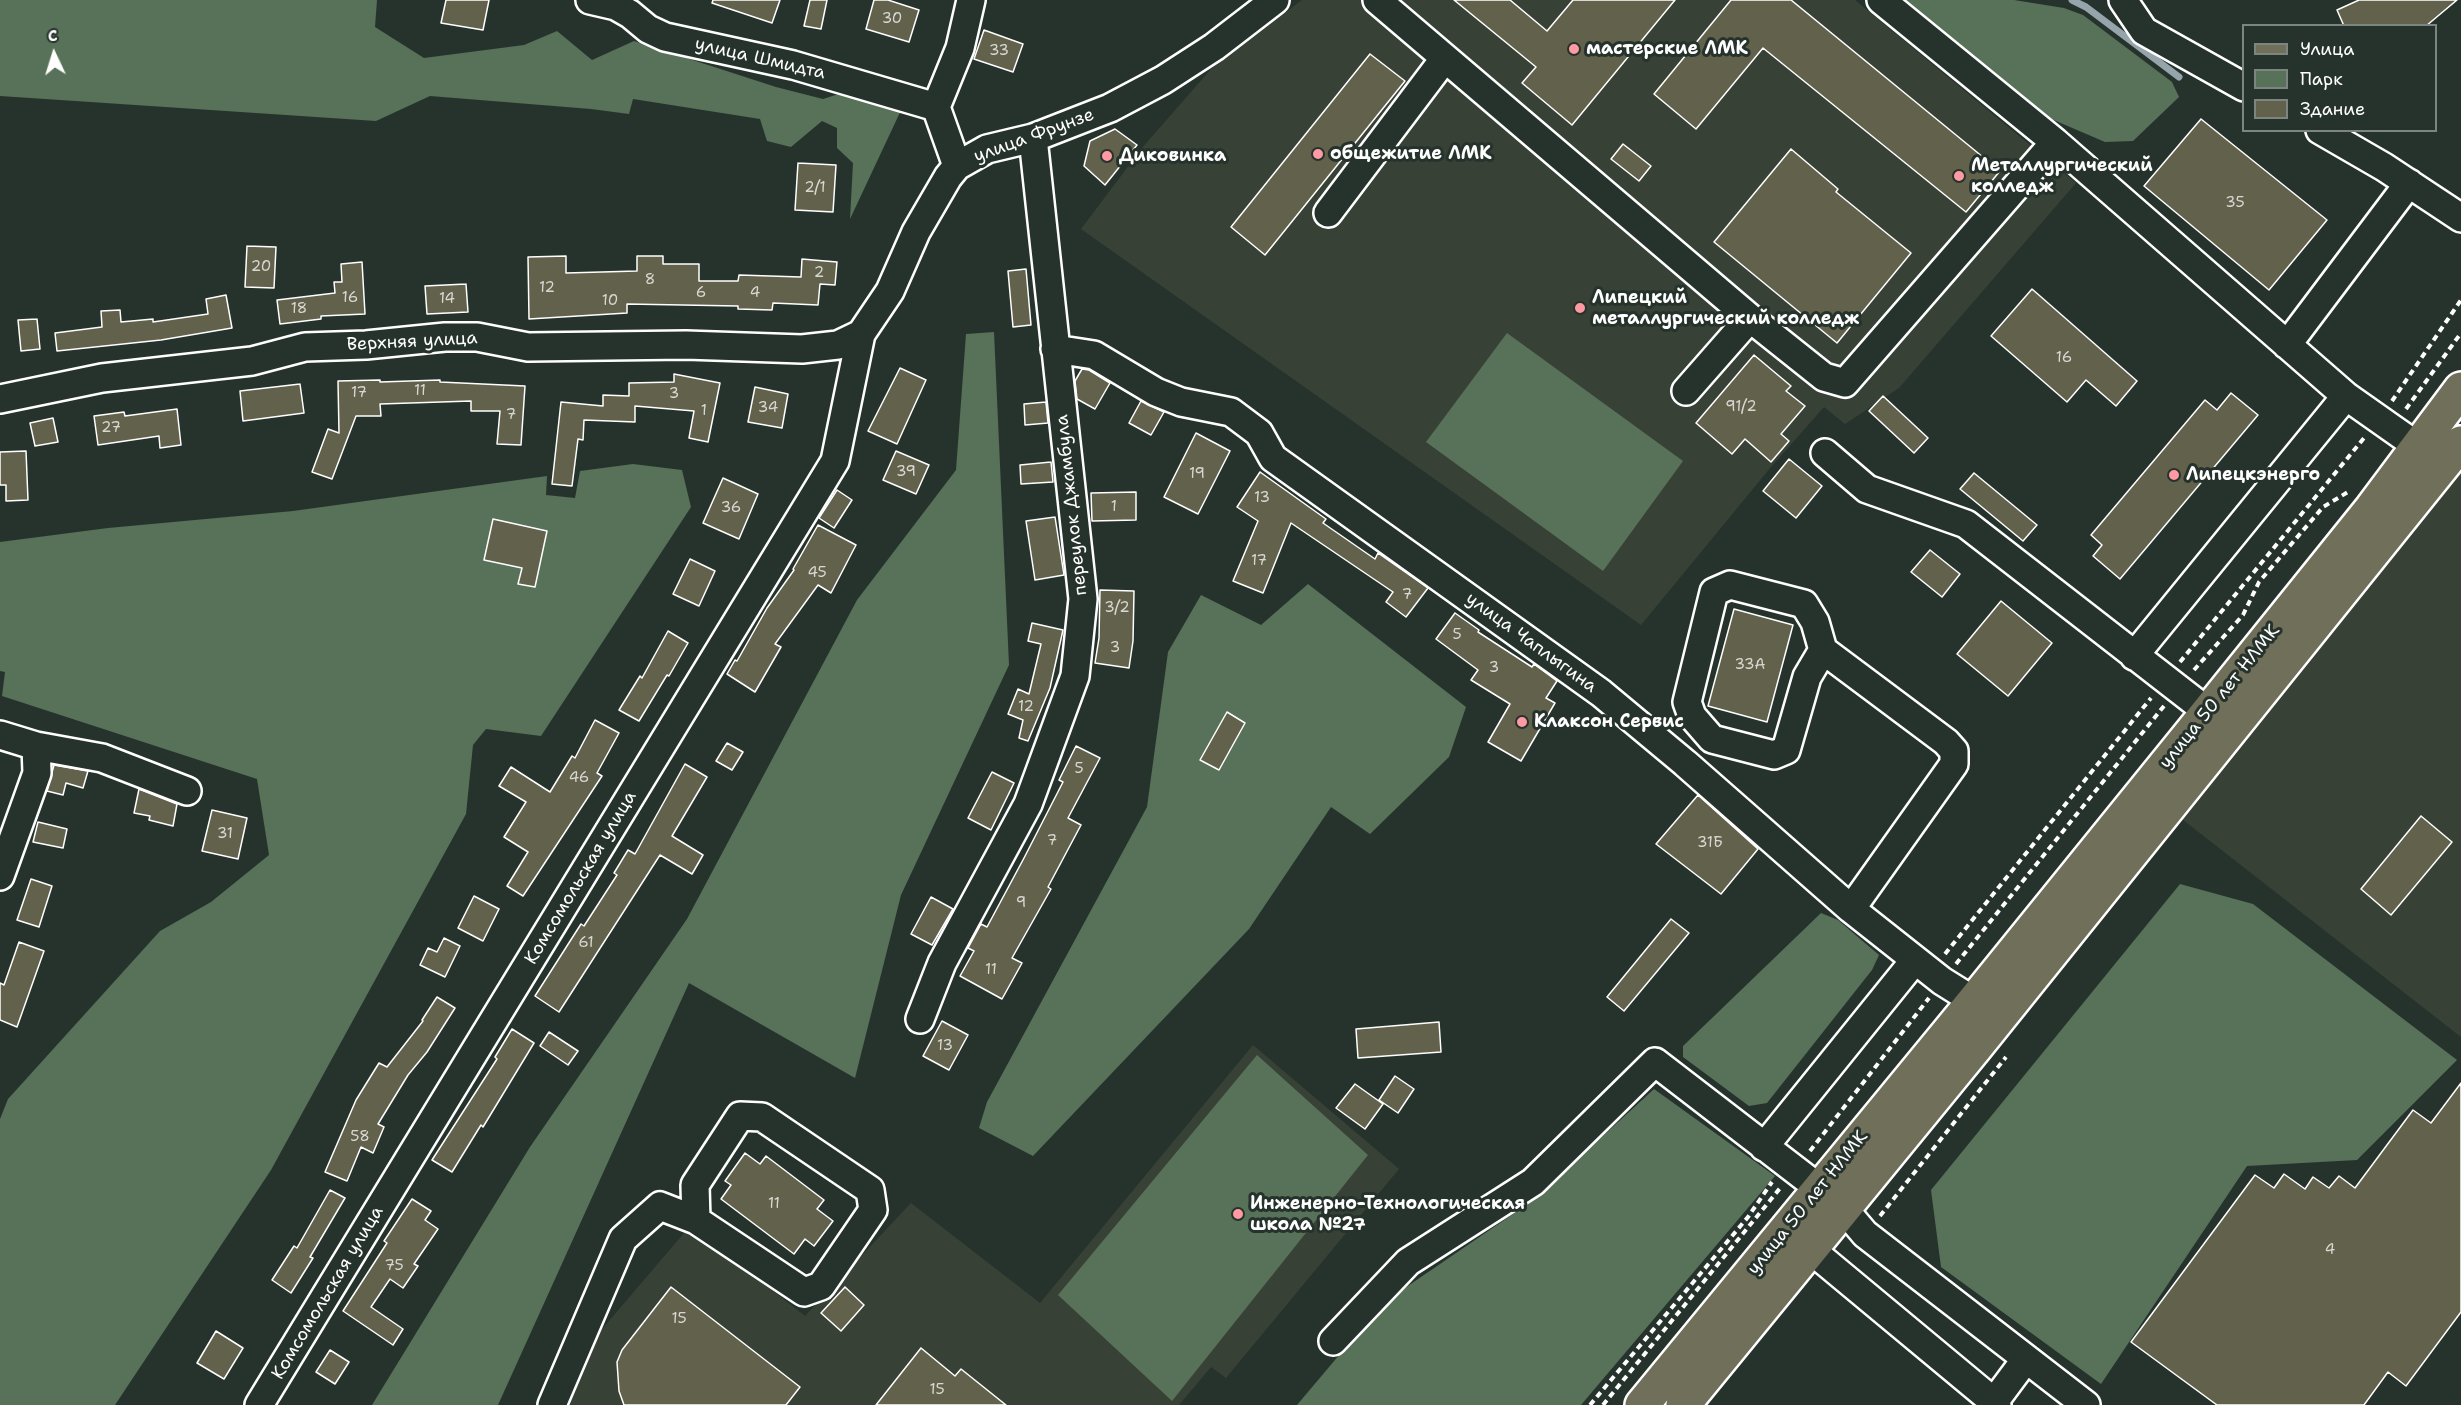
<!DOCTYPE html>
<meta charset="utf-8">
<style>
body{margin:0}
#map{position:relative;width:2461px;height:1405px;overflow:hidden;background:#26332d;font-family:"Shantell Sans",sans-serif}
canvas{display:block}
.legend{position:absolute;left:2242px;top:24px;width:195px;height:108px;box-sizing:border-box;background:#26332d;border:2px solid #7d8581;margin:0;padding:8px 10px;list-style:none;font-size:18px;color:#fff}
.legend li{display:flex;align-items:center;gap:12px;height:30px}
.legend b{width:30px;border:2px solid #7d8581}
.north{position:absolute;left:24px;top:24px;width:60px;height:60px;-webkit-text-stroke:4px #26332d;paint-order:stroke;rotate:356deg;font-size:16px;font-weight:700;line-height:24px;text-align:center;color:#fff}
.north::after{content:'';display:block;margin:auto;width:21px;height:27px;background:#fff;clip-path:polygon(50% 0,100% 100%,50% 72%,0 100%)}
</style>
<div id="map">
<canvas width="2461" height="1405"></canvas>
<ul class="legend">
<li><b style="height:8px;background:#706f59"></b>Улица</li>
<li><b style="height:16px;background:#577258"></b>Парк</li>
<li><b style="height:16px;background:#61614c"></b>Здание</li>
</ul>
<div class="north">С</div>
</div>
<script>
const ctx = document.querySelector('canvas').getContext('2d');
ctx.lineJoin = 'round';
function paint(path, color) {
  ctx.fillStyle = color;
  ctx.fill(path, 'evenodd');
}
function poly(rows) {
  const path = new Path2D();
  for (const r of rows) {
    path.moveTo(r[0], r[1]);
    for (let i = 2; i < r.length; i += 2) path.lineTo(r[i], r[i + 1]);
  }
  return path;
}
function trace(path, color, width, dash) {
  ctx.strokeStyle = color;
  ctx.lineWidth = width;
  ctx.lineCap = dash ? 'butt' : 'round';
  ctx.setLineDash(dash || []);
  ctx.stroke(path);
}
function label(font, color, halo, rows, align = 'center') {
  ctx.font = font + ' "Shantell Sans",sans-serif';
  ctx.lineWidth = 6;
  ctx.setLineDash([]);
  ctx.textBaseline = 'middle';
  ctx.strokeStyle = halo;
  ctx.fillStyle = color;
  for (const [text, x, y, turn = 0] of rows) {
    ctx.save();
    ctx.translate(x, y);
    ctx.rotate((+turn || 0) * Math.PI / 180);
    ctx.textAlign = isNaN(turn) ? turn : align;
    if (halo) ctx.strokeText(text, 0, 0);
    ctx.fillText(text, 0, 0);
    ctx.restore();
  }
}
const built = poly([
 [1302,0,1855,0,2076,183,1899,388,1845,424,1824,407,1771,467,1641,625,1081,229,1142,148,1211,69],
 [2461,463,2461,1037,2178,816],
 [1253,1045,1399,1169,1226,1378,1211,1367,1179,1405,569,1405,597,1335,690,1226,805,1316,911,1203,1040,1303]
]);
const green = poly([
 [0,0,377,0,375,27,424,58,524,45,557,31,592,60,634,41,776,87,823,99,848,91,903,106,850,219,853,163,837,148,837,128,822,121,791,147,767,141,760,119,633,99,629,114,591,109,430,96,376,121,0,96],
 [1893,0,2014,0,2064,8,2083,15,2172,82,2179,97,2133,141,2105,142,2049,118,2016,100],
 [994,332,1009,665,901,895,855,1078,689,983,498,1405,372,1405,530,1147,687,919,857,600,956,470,966,334],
 [1507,333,1683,461,1603,571,1426,442],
 [633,464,682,470,691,507,541,736,486,729,473,745,466,814,271,1170,115,1405,0,1405,0,1119,8,1099,160,931,211,902,269,855,257,779,2,696,5,672,0,671,0,542,108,528,293,511,547,476,546,495,575,498,580,471],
 [1308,584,1466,707,1449,757,1370,834,1331,807,1249,929,1033,1156,979,1128,987,1102,1147,807,1168,652,1201,595,1261,625],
 [2180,884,2253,904,2457,1060,2357,1160,2247,1166,2101,1384,1941,1267,1931,1190],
 [1821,913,1838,920,1879,955,1872,970,1767,1103,1749,1106,1683,1057,1683,1046],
 [1257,1055,1368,1155,1172,1401,1058,1295],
 [1654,1089,1775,1176,1581,1405,1297,1405,1383,1303,1532,1201]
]);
const stream = poly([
 [2072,0,2086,7,2179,77]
]);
const building = poly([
 [446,0,489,0,483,30,441,23,446,0],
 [713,0,780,0,772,23,712,3,713,0],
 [810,0,827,0,821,29,804,26,810,0],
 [874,0,888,0,919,10,909,42,866,29,874,0],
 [1454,0,1510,0,1547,31,1573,0,1675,0,1572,125,1522,83,1536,67,1454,0],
 [1731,0,1791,0,2000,171,1966,212,1763,48,1696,129,1654,94,1731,0],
 [2359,0,2457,0,2426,26,2344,26,2337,10,2359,0],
 [984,30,1023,44,1013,72,974,59,984,30],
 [1370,54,1405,81,1265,255,1231,227,1370,54],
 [2201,119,2327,220,2269,290,2144,186,2201,119],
 [1115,129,1137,145,1105,185,1084,166,1090,141,1115,129],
 [1623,144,1651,166,1639,181,1611,159,1623,144],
 [1791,149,1838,189,1836,192,1911,253,1837,343,1714,242,1791,149],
 [798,163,836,165,833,212,795,210,798,163],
 [247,246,276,247,274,288,245,287,247,246],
 [566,256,566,273,637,271,637,256,663,256,663,264,699,264,699,281,738,281,739,275,801,277,802,259,837,262,835,285,820,284,818,305,773,303,772,310,738,309,738,306,627,304,627,313,529,319,528,257,566,256],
 [362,262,365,314,321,316,321,319,280,324,277,300,335,293,334,282,342,282,341,264,362,262],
 [1026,269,1031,325,1013,327,1008,271,1026,269],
 [466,284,468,312,427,314,425,286,466,284],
 [2032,289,2137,381,2116,406,2086,380,2067,402,1991,336,2032,289],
 [226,295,232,328,161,340,57,351,55,333,102,327,101,311,120,310,121,322,153,319,153,322,208,314,206,299,226,295],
 [37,319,40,349,21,351,18,320,37,319],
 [1754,355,1791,386,1786,391,1805,406,1781,434,1789,441,1771,462,1745,439,1732,454,1696,423,1754,355],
 [900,368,926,380,897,444,868,431,900,368],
 [1082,369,1089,370,1110,383,1095,409,1077,399,1075,381,1082,369],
 [674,374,720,383,708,442,689,438,694,411,635,406,635,422,584,420,583,440,578,439,572,486,552,484,561,402,603,406,603,395,629,396,629,383,674,382,674,374],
 [380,380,380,382,440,380,440,382,525,386,521,445,497,444,500,411,471,411,471,401,380,404,381,416,356,416,332,479,312,472,328,429,339,433,338,381,380,380],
 [300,384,304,413,243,421,240,391,300,384],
 [755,387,788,394,782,428,748,422,755,387],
 [2231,393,2258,415,2120,579,2093,556,2102,545,2091,535,2205,400,2217,410,2231,393],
 [1883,396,1928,438,1914,453,1869,411,1883,396],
 [1141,401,1164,412,1151,435,1129,423,1141,401],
 [1046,402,1048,423,1025,425,1024,404,1046,402],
 [177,409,181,445,160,448,159,436,98,445,94,416,124,412,125,416,177,409],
 [53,418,58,442,35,446,30,423,53,418],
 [1196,433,1230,451,1198,514,1164,497,1196,433],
 [26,451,28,500,6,501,6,485,0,485,0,452,26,451],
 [896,451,929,465,916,494,883,480,896,451],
 [1789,459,1822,486,1796,518,1763,491,1789,459],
 [1051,462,1053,482,1021,484,1020,465,1051,462],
 [1260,472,1326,519,1323,523,1375,559,1378,553,1428,588,1406,617,1386,602,1393,592,1291,523,1263,593,1233,581,1258,521,1237,507,1260,472],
 [1974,473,2037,525,2023,541,1960,489,1974,473],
 [723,478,758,494,739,539,703,523,723,478],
 [837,490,852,500,834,528,819,518,837,490],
 [1136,492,1136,520,1092,521,1091,493,1136,492],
 [1055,517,1064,575,1035,580,1026,521,1055,517],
 [493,519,547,531,535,587,518,584,522,568,484,560,493,519],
 [818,525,856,545,831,593,818,585,775,644,781,647,755,692,727,674,735,660,737,661,767,608,794,570,793,569,818,525],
 [1930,550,1960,574,1942,597,1911,572,1930,550],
 [690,559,715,571,699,606,673,594,690,559],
 [1100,590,1134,591,1133,641,1129,668,1095,663,1099,638,1100,590],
 [2001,601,2052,643,2008,696,1957,654,2001,601],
 [1734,609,1793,625,1767,722,1708,706,1734,609],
 [1455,613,1479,630,1478,632,1532,667,1534,664,1557,681,1546,698,1555,703,1521,761,1488,742,1510,704,1471,680,1478,670,1436,639,1455,613],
 [1032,623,1063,630,1050,688,1028,741,1019,738,1023,720,1008,714,1018,689,1029,694,1041,644,1028,641,1032,623],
 [668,631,688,643,669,676,667,675,639,721,619,710,640,676,642,678,668,631],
 [1227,712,1245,723,1219,770,1200,760,1227,712],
 [595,720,619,733,597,773,602,776,523,896,507,886,528,852,504,837,526,802,499,786,511,767,550,792,572,756,575,758,595,720],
 [727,743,743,752,732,770,716,761,727,743],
 [1076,746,1100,758,1068,818,1081,825,1048,887,1051,889,1012,958,1022,963,1002,999,960,976,974,951,968,948,981,924,987,927,1024,858,1063,782,1059,780,1076,746],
 [685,764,707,777,672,836,703,855,692,874,660,855,559,1012,535,996,581,924,584,926,617,875,614,873,628,850,635,854,685,764],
 [54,765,88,771,83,788,66,783,63,795,47,791,54,765],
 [992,772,1014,783,991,830,968,818,992,772],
 [139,789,177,804,173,826,149,820,150,816,134,813,139,789],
 [1698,795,1758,849,1721,894,1656,844,1698,795],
 [212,810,247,818,238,859,202,851,212,810],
 [2421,816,2452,842,2391,915,2361,889,2421,816],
 [38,822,67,829,63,848,33,842,38,822],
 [31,879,52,886,39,927,17,920,31,879],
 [474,896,499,909,483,941,458,928,474,896],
 [931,897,953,909,932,945,911,934,931,897],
 [1671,919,1689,933,1624,1011,1607,997,1671,919],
 [444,938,460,946,445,977,420,965,428,948,437,952,444,938],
 [19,942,44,951,17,1027,0,1020,0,983,4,985,19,942],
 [437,997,455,1008,427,1052,408,1075,378,1124,384,1127,373,1153,361,1147,347,1181,325,1172,356,1100,379,1063,387,1067,423,1021,422,1020,437,997],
 [942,1021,968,1035,949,1070,923,1056,942,1021],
 [1439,1022,1441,1052,1358,1058,1356,1029,1439,1022],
 [512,1029,534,1043,483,1127,481,1125,452,1172,432,1160,497,1059,495,1057,512,1029],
 [549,1032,578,1051,568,1065,540,1046,549,1032],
 [1395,1076,1414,1089,1398,1113,1379,1100,1395,1076],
 [2461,1083,2461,1312,2406,1386,2388,1372,2364,1405,2217,1405,2131,1342,2255,1175,2274,1188,2284,1174,2305,1189,2313,1177,2329,1188,2339,1176,2355,1188,2413,1110,2431,1123,2461,1083],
 [1355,1084,1383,1104,1365,1129,1336,1108,1355,1084],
 [745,1153,760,1164,766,1156,824,1200,817,1209,833,1221,814,1246,805,1239,794,1254,721,1199,731,1185,725,1181,745,1153],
 [330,1190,345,1198,310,1257,313,1258,291,1293,272,1280,294,1246,297,1248,330,1190],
 [412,1199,431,1211,425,1220,438,1229,414,1264,418,1266,403,1288,390,1279,371,1307,403,1329,393,1345,343,1311,387,1243,384,1241,412,1199],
 [671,1287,800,1387,786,1405,624,1405,619,1391,617,1362,622,1350,671,1287],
 [845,1287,864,1305,841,1331,821,1313,845,1287],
 [216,1331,243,1348,224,1379,197,1363,216,1331],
 [921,1348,955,1376,961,1369,1006,1405,876,1405,921,1348],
 [330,1350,349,1362,335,1384,316,1372,330,1350]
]);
const path = poly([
 [2392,401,2461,300],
 [2406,409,2461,333],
 [2180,662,2364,438],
 [2194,670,2243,615,2259,582,2323,507,2348,492],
 [1945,954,2151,698],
 [1956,964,2164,706],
 [1810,1151,1929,998],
 [1880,1216,2006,1057],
 [1590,1405,1748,1217,1772,1182],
 [1603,1405,1781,1187]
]);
const minor = poly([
 [590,0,616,6,630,14,648,29,665,37,793,65,936,107],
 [1377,0,1750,318],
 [1881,0,2055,142,2346,396,2417,446],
 [2123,0,2144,31,2244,87],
 [2320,130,2384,167,2461,218],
 [957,166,936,107,960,48,971,0],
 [1328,213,1445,58],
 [2287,345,2409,183],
 [1055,349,1094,355,1156,392,1181,402,1231,412,1259,433,1273,458,1601,693,1685,763,1851,909,1942,981,1974,1001],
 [1686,391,1750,318,1824,377,1845,383,2055,142],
 [0,399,102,378,252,361,305,347,366,345,445,337,477,337,528,347,686,345,802,349,838,345,861,334],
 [1825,453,1867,489,1966,524,2208,712],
 [1823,650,1807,677,1786,750,1774,755,1712,739,1692,716,1687,702,1714,592,1730,585,1804,604,1815,622,1823,650,1946,742,1954,751,1954,764,1851,909],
 [2134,656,2346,396],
 [0,735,36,746,37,773,0,876],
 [36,746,102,758,187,791],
 [920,1019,942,963,1028,804,1075,676,1083,599,1033,138],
 [1764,1147,1915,960],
 [1843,1208,1865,1234,2086,1405],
 [1810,1249,1994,1402,1991,1405],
 [1333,1341,1408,1262,1533,1182,1655,1062,1820,1189],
 [259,1405,835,461,861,334,890,291,916,232,948,177,957,166,987,149,1033,138,1110,108,1163,80,1214,47,1275,0],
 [552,1405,623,1239,660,1206,696,1220,804,1292,821,1286,873,1210,870,1190,762,1117,740,1116,695,1185,696,1220],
 [1997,1405,1994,1402,2026,1359]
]);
const major = poly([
 [1642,1405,1974,1001,2208,712,2372,508,2461,389],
 [1683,1405,1975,1048,2461,443]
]);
const markers = [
 [1574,49,6,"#ff9aa2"],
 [1318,154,6,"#ff9aa2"],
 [1107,156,6,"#ff9aa2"],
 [1959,176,6,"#ff9aa2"],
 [1580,308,6,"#ff9aa2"],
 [2174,475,6,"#ff9aa2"],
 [1522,722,6,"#ff9aa2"],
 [1238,1214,6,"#ff9aa2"]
];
const numberNames = [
 ["30",892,19],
 ["33",999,51],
 ["2/1",815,188],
 ["35",2235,203],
 ["20",261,267],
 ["2",819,273],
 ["8",650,280],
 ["12",547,288],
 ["6",701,293],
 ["4",755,293],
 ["16",350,298],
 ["14",447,299],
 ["10",610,301],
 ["18",299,309],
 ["16",2064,358],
 ["11",420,391],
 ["17",359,393],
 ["3",674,394],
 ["91/2",1741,407],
 ["34",768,408],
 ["1",704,411],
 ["7",511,415],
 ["27",111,428],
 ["39",906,472],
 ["19",1197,474],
 ["13",1262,498],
 ["1",1114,507],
 ["36",731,508],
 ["17",1259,561],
 ["45",817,573],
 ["7",1407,595],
 ["3/2",1117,608],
 ["5",1457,635],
 ["3",1115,648],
 ["33А",1750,665],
 ["3",1494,668],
 ["12",1026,707],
 ["5",1079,769],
 ["46",579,778],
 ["31",225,834],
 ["7",1052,841],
 ["31Б",1710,843],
 ["9",1021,903],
 ["61",586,943],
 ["11",991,970],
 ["13",945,1046],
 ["58",360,1137],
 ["11",774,1204],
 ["4",2330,1250],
 ["75",394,1266],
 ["15",679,1319],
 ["15",937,1390]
];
const poiNames = [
 ["мастерские ЛМК",1586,49],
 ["общежитие ЛМК",1330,154],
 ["Диковинка",1119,156],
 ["Металлургический",1971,166],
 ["колледж",1971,187],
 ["Липецкий",1592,298],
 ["металлургический колледж",1592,319],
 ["Липецкэнерго",2186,475],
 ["Клаксон Сервис",1534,722],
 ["Инженерно-Технологическая",1250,1204],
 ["школа №27",1250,1225]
];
const streetNames = [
 ["улица Шмидта",760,59,13],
 ["улица Фрунзе",1034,136,-20],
 ["Верхняя улица",412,342,-3],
 ["переулок Джамбула",1072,505,-96],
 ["улица Чаплыгина",1531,643,36],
 ["улица 50 лет НЛМК",2220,697,-51],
 ["Комсомольская улица",581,878,-59],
 ["улица 50 лет НЛМК",1808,1203,-51],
 ["Комсомольская улица",328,1293,-59]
];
paint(built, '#384136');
paint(green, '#577258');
trace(stream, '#96a5ac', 7);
paint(building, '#61614c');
trace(building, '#fff', 1.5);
trace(minor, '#fff', 32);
trace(major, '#fff', 38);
trace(path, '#fff', 4, [6, 4.5]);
trace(minor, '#26332d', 27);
trace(major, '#706f59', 33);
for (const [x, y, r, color] of markers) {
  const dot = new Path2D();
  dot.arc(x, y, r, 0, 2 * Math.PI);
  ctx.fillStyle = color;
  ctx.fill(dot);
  trace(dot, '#26332d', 2);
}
label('15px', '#d8d8d2', null, numberNames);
label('bold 18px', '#fff', '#26332d', poiNames, 'left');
label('18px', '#fff', '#26332d', streetNames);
</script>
